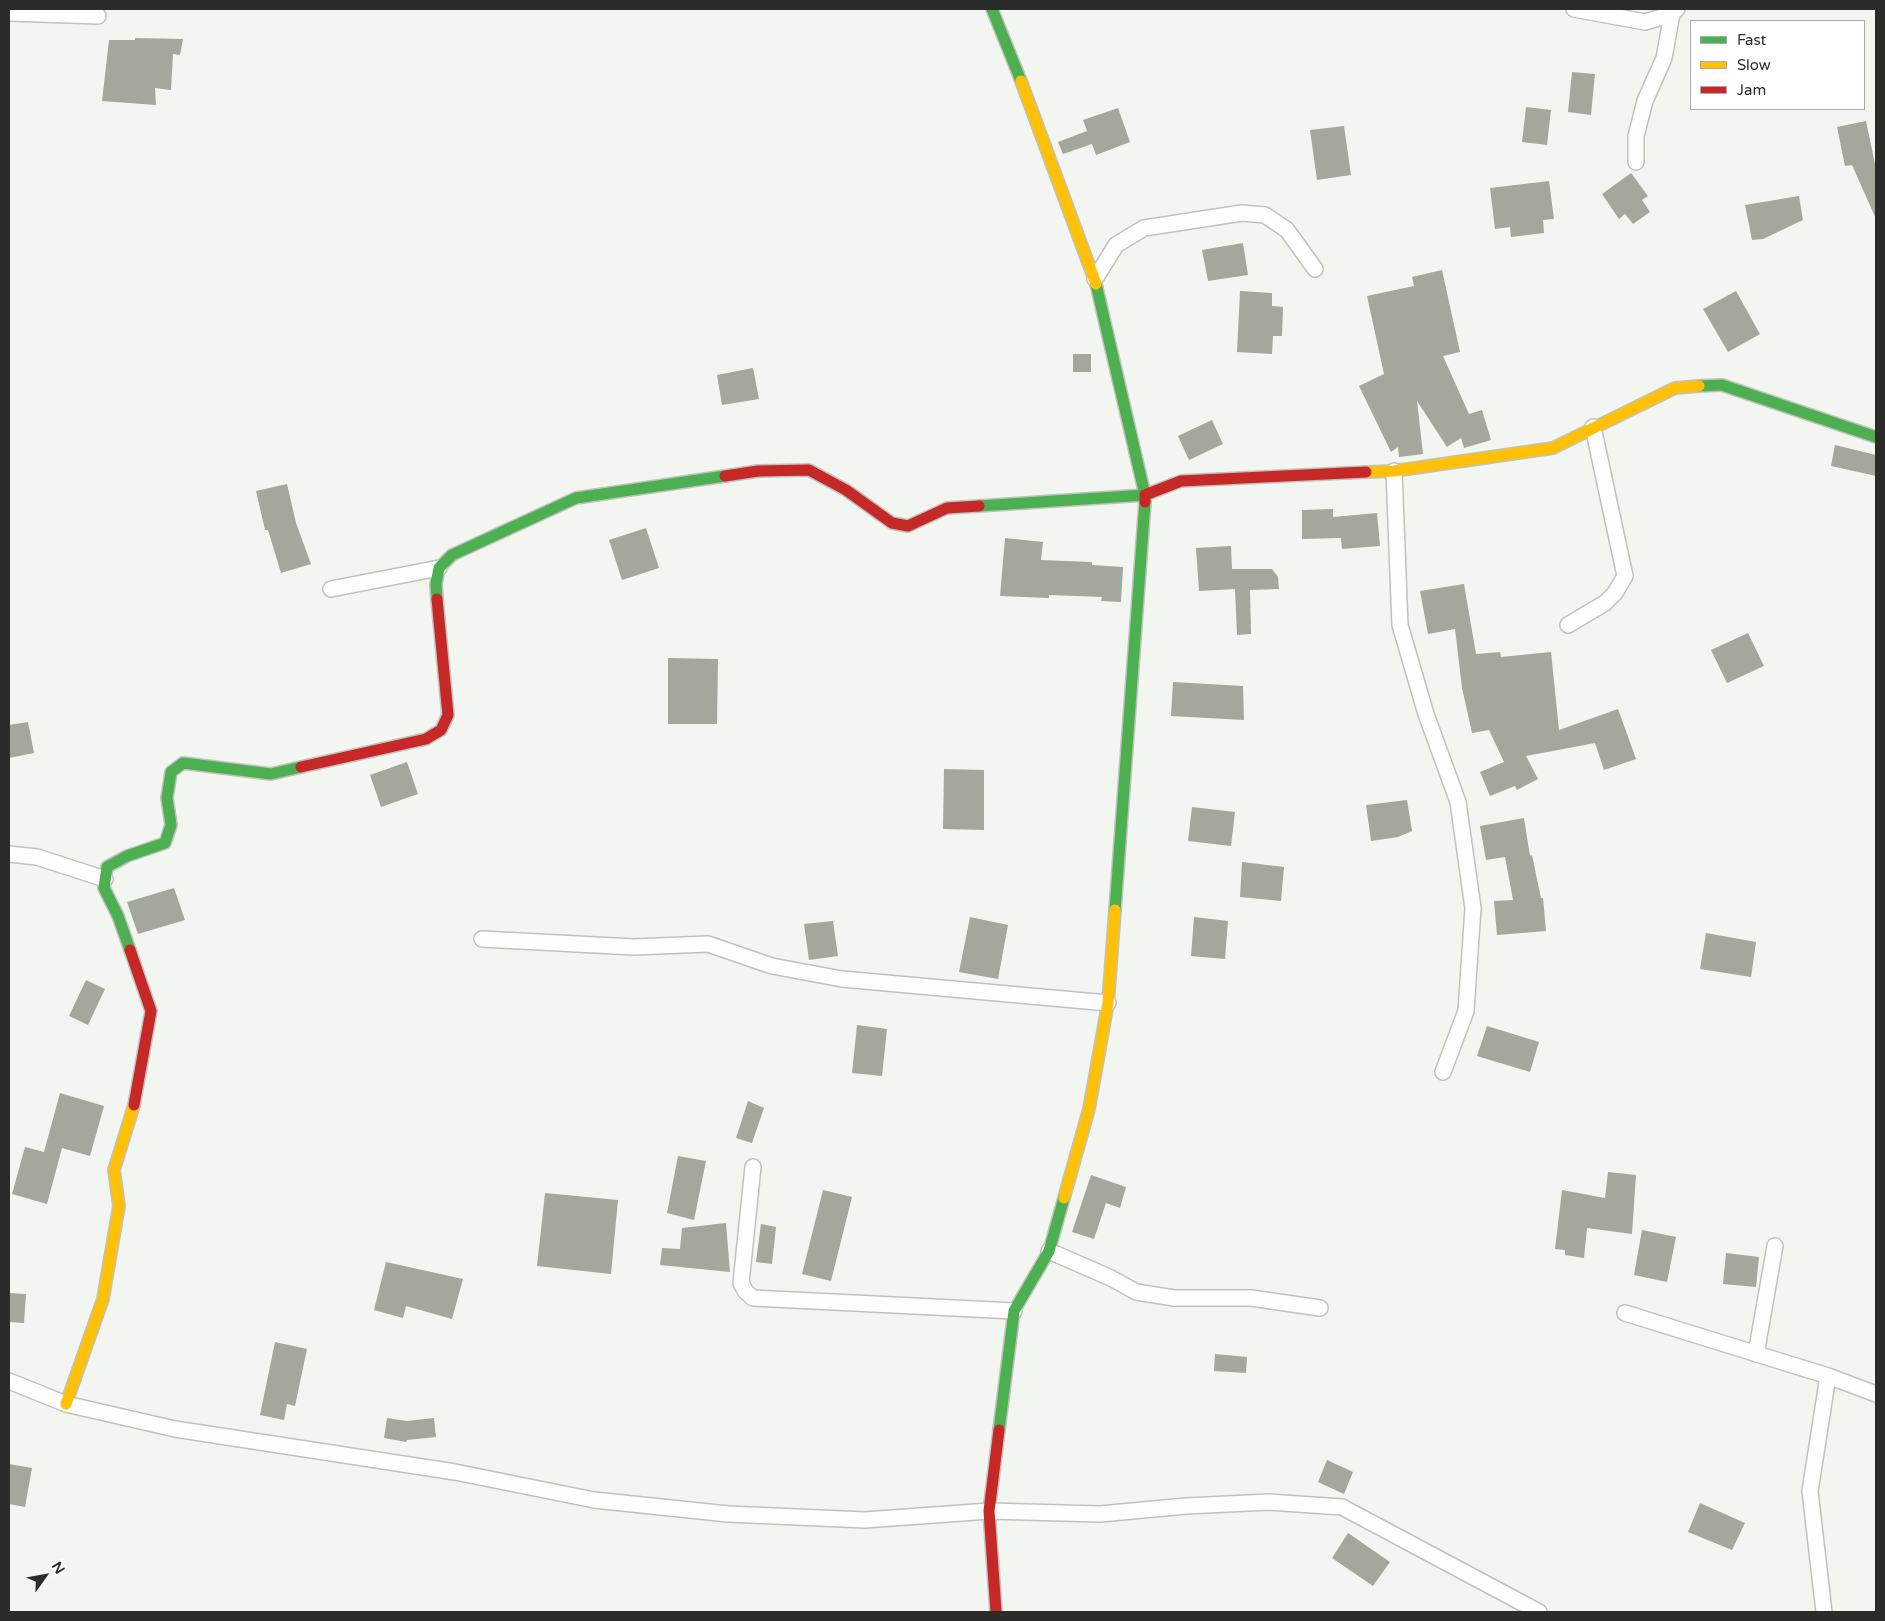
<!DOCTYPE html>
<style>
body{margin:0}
#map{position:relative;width:1885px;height:1621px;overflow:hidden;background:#f3f5f0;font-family:"Varela Round",sans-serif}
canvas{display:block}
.frame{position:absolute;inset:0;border:10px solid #2b2b29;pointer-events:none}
.legend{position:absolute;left:1690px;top:20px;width:175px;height:90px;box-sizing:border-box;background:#fff;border:1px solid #aaaaa9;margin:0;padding:6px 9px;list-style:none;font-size:15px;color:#2b2b29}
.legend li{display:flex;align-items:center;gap:10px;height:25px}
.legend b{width:25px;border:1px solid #aaaaa9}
.north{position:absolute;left:20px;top:1551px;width:50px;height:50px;-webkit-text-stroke:4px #fff;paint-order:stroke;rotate:58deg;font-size:14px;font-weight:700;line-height:20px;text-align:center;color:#2b2b29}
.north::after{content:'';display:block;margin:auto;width:18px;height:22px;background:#2b2b29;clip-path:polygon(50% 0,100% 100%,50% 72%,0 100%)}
</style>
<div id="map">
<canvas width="1885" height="1621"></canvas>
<div class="frame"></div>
<ul class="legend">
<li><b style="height:6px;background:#4caf50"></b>Fast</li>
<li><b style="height:6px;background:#ffc107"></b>Slow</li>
<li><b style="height:6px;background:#c62828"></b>Jam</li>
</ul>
<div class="north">N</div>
</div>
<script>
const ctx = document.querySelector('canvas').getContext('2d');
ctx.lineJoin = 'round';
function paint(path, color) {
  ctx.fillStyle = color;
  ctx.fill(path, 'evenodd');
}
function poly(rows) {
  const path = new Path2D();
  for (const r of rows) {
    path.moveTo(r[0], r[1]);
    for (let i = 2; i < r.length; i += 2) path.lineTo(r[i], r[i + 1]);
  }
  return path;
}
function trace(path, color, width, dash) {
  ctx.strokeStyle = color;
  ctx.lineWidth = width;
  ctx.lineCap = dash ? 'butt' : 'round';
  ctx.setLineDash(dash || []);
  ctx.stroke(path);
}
const building = poly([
 [135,38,183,39,180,55,173,54,171,90,155,88,156,105,102,101,109,40,135,40],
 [1572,72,1595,74,1591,115,1568,112],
 [1526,107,1551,110,1547,145,1522,142],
 [1118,108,1130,142,1096,155,1092,144,1063,154,1058,142,1087,131,1083,120],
 [1866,121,1876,169,1876,219,1852,165,1845,166,1837,127],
 [1344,126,1351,175,1317,180,1310,130],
 [1631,173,1648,196,1642,200,1650,212,1633,224,1625,214,1619,219,1602,194],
 [1549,181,1554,219,1543,220,1544,233,1511,237,1510,227,1495,229,1490,188],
 [1799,196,1803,220,1763,239,1752,240,1745,205],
 [1243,243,1248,275,1208,281,1202,250],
 [1442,270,1460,352,1443,356,1469,414,1482,410,1491,440,1464,448,1461,438,1447,447,1417,401,1423,454,1399,457,1398,447,1391,452,1359,386,1384,374,1367,296,1414,286,1412,277],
 [1240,291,1272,293,1272,306,1283,307,1282,336,1273,336,1272,354,1237,352],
 [1736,291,1760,334,1728,352,1703,309],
 [1073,354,1091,354,1091,372,1073,372],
 [753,368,759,399,722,405,717,375],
 [1212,420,1223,444,1189,460,1178,436],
 [1835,445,1876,455,1876,476,1831,466],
 [287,484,296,523,311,564,281,573,268,530,265,530,256,491],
 [1333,509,1333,517,1377,513,1380,546,1342,549,1341,538,1302,539,1302,510],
 [646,528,659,568,622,580,609,540],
 [1005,538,1043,542,1041,560,1092,562,1092,565,1123,567,1121,602,1101,601,1102,597,1049,595,1049,598,1000,596],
 [1231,546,1232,569,1272,569,1278,577,1279,589,1250,590,1251,634,1237,635,1235,589,1199,591,1196,548],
 [1464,584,1476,654,1500,652,1501,657,1551,652,1559,730,1618,709,1636,759,1604,770,1595,743,1526,756,1538,779,1517,790,1515,786,1490,796,1480,772,1504,762,1489,730,1472,733,1462,688,1455,629,1428,634,1420,591],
 [1748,633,1764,666,1727,683,1711,650],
 [668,658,718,659,717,724,668,724],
 [1173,682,1243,686,1244,720,1171,716],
 [28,722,34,753,9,758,9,725],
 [407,762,418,794,381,807,370,775],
 [944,769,984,770,984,830,943,829],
 [1407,800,1412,831,1398,837,1371,841,1366,805],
 [1192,807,1235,812,1231,846,1188,841],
 [1524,818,1530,856,1532,855,1541,898,1543,898,1546,931,1497,935,1494,901,1513,900,1505,857,1486,860,1480,826],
 [1242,862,1284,867,1281,901,1240,897],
 [174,888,185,920,138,934,127,902],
 [970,917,1008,925,998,979,959,972],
 [1194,917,1228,921,1225,959,1191,956],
 [833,921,838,956,809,960,804,924],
 [1706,933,1756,942,1751,977,1700,969],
 [86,980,105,989,88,1025,69,1016],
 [857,1025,887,1029,882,1076,852,1073],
 [1487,1026,1539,1042,1530,1072,1477,1056],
 [60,1093,104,1106,90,1156,62,1148,47,1204,12,1194,25,1147,44,1152],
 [748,1101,764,1108,752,1143,736,1138],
 [678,1156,706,1161,694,1220,667,1213],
 [1608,1172,1636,1175,1632,1234,1587,1228,1584,1258,1565,1255,1565,1250,1555,1249,1562,1190,1605,1198],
 [1091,1175,1126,1187,1120,1208,1106,1203,1094,1239,1072,1232],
 [823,1190,852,1197,831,1281,802,1274],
 [545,1193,618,1200,611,1274,537,1266],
 [726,1223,730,1272,660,1265,662,1248,680,1249,682,1228],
 [761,1224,776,1227,772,1264,756,1262],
 [1642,1230,1676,1237,1667,1282,1634,1275],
 [1726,1253,1759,1257,1756,1287,1723,1284],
 [386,1262,463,1279,452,1319,406,1306,403,1318,374,1310],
 [9,1293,26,1294,24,1323,9,1322],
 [275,1342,307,1349,295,1406,287,1404,284,1420,260,1415],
 [1215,1354,1247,1357,1246,1373,1214,1371],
 [387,1418,407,1421,434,1418,436,1437,407,1440,406,1442,384,1438],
 [1327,1460,1353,1472,1344,1494,1318,1482],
 [9,1464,32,1468,25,1507,9,1504],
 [1700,1503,1745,1523,1732,1550,1688,1532],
 [1348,1533,1390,1562,1373,1586,1332,1558]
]);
const street = poly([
 [1574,9,1645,22,1672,14,1677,9],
 [9,13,98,16],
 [1636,162,1636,136,1645,101,1664,58,1672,14],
 [1095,279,1116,245,1144,228,1242,213,1265,215,1287,230,1315,269],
 [1394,471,1400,625,1426,714,1458,802,1473,908,1466,1011,1443,1072],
 [331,589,439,568],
 [1568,625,1605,603,1615,593,1625,576,1593,427],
 [9,854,37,857,105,879],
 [482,939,634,947,708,944,772,966,842,979,1108,1003],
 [753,1167,741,1283,746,1292,753,1298,1014,1311],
 [1049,1251,1111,1278,1136,1292,1174,1298,1251,1298,1320,1308],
 [1625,1313,1828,1376],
 [1756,1354,1775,1246],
 [9,1381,66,1404,175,1429,455,1472,594,1500,728,1514,865,1520,989,1511,1100,1514,1186,1506,1269,1502,1342,1507,1539,1612],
 [1824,1612,1810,1491,1828,1376,1876,1394]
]);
const fast = poly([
 [992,9,1021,81],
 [1699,386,1722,385,1876,437],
 [979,506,1145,495,1096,284],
 [437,599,436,584,439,568,452,555,576,498,725,476],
 [1115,910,1145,502],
 [130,950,118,916,104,888,107,867,127,856,165,843,171,825,167,798,171,772,183,763,271,774,301,767],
 [999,1430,1014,1311,1049,1251,1064,1198]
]);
const slow = poly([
 [1021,81,1096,284],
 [1366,472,1394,471,1553,448,1675,388,1699,386],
 [1064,1198,1089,1109,1108,1003,1115,910],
 [66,1404,103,1299,119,1206,114,1170,134,1105]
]);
const jam = poly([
 [725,476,758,471,809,470,846,490,892,523,908,526,947,508,979,506],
 [1145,502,1145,495,1181,481,1366,472],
 [301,767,426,739,441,730,448,715,437,599],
 [130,950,151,1011,134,1105],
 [996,1612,989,1511,999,1430]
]);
paint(building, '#a4a79b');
trace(street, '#c0c2be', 18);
trace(fast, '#c0c2be', 14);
trace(slow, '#c0c2be', 14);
trace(jam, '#c0c2be', 14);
trace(street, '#fdfefd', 15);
trace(fast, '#4caf50', 11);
trace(slow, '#ffc107', 11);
trace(jam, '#c62828', 11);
</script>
